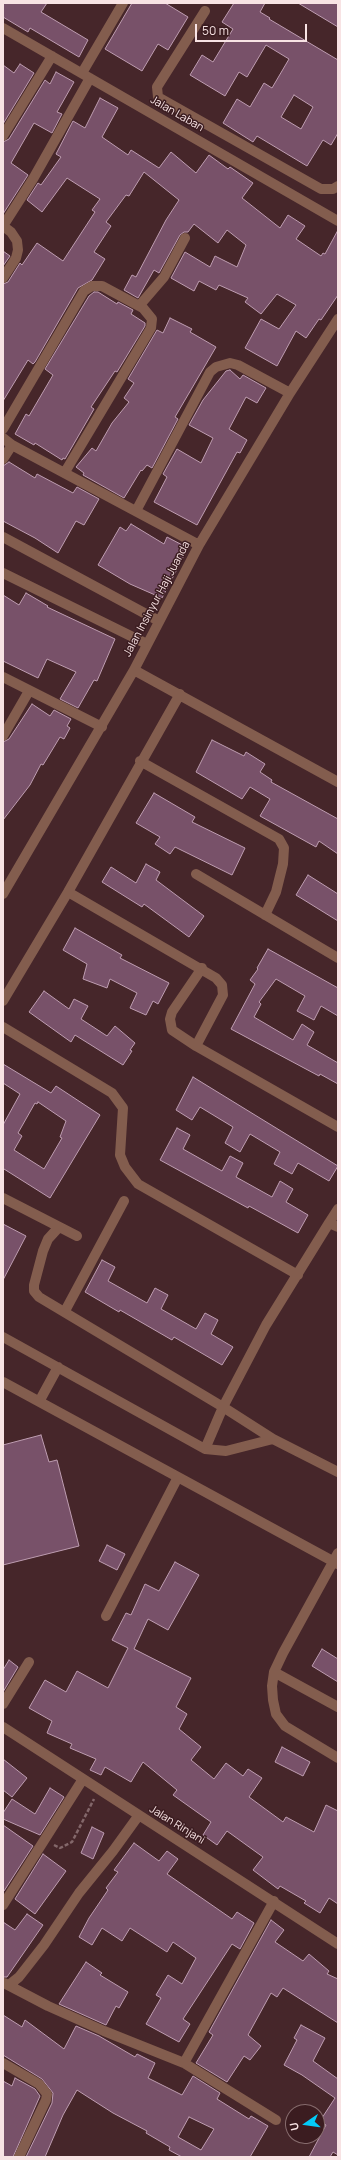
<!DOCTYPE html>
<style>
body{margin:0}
#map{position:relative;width:341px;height:2160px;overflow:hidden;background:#46262a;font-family:Manrope,sans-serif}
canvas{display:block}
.frame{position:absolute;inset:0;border:4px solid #f8e3e4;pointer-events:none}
.north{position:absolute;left:285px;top:2104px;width:40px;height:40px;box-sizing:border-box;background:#3b1c20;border:1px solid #876c6e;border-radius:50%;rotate:257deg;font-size:11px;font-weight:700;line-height:16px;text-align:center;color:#f8e3e4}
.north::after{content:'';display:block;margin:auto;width:14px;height:18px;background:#03cbf9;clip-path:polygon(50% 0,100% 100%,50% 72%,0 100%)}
.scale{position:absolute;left:195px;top:24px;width:112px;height:18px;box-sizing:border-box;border:2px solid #f8e3e4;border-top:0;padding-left:5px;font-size:12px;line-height:14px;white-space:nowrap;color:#f8e3e4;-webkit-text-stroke:3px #3b1c20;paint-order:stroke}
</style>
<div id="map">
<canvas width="341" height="2160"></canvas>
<div class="frame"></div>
<div class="north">U</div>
<div class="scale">50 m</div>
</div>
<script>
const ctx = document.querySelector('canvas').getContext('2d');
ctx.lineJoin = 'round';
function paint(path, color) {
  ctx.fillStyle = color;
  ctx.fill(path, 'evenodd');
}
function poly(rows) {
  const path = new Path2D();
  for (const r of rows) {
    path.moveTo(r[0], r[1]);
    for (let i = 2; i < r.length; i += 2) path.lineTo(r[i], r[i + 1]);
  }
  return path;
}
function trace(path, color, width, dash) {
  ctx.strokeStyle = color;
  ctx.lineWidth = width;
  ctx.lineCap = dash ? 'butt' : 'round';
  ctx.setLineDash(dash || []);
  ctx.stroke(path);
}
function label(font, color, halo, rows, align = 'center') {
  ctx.font = font + ' Manrope,sans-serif';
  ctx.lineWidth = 3;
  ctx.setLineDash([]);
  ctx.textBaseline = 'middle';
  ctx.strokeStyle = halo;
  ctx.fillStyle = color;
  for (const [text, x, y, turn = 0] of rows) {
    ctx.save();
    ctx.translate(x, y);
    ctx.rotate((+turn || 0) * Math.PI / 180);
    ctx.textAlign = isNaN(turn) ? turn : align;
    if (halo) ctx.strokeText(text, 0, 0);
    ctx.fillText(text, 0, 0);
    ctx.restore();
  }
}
const building = poly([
 [3,3,47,3,41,12,88,40,79,57,30,28,28,32,3,17,3,3],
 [132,3,165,3,188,17,168,50,158,44,142,71,105,49,132,3],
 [234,3,265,3,260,12,270,18,269,19,338,60,338,133,331,145,323,140,307,166,257,136,253,142,223,123,237,99,250,107,264,83,272,88,289,59,266,45,247,77,239,72,225,96,190,75,202,55,213,62,233,29,222,22,234,3],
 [294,95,313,107,301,129,281,117,294,95],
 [298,3,338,3,338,27,298,3],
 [20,64,34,73,3,124,3,65,14,73,20,64],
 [56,72,74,82,57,112,62,114,52,133,34,123,11,163,28,175,3,214,3,142,9,139,45,80,50,84,56,72],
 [100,98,118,108,102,137,128,155,131,150,159,168,171,152,196,173,209,155,228,169,230,167,253,183,242,198,280,228,288,215,305,226,296,239,321,256,323,253,325,254,338,230,338,295,321,320,319,319,306,338,296,331,277,366,245,348,261,319,279,329,296,305,277,294,261,314,245,302,248,298,219,285,216,290,199,281,194,291,171,278,185,252,210,267,215,256,237,267,246,245,227,230,218,243,194,224,188,232,184,232,180,235,159,273,154,270,138,298,124,290,132,275,136,277,166,220,179,200,144,172,129,196,126,195,106,222,111,226,94,252,105,259,92,280,78,288,35,362,33,364,28,360,3,401,3,284,8,282,20,263,22,265,37,243,63,261,95,212,92,210,100,199,67,178,42,212,27,200,38,183,41,185,61,157,56,154,73,121,85,128,100,98],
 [3,251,10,256,3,266,3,251],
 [94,292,98,292,117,304,118,302,133,310,131,314,145,323,145,326,117,372,115,371,91,407,94,409,65,459,63,458,62,460,35,443,34,445,15,434,26,414,29,416,53,375,45,369,89,296,94,292],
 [170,318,192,329,190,332,216,347,175,417,178,419,152,468,147,465,142,471,141,470,124,498,83,475,84,473,76,467,92,448,96,451,112,423,129,402,124,398,134,383,128,379,157,330,163,333,170,318],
 [230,370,240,379,243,375,266,388,257,403,246,397,229,429,247,440,240,453,237,452,197,525,154,502,167,477,163,474,177,449,201,463,213,438,189,425,203,400,226,371,230,370],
 [9,462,35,478,37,474,73,493,77,487,99,499,84,525,76,521,58,553,35,538,3,521,3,466,9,462],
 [131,524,164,544,167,537,188,548,162,598,130,584,98,565,120,527,126,531,131,524],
 [26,593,48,606,47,607,115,639,97,681,94,680,78,708,60,699,76,672,47,659,38,678,3,661,3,595,19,605,26,593],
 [32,704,50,716,54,710,71,719,67,726,70,728,64,739,60,737,43,765,41,764,30,785,3,820,3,742,9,739,32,704],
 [212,740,244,756,246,752,265,764,260,772,272,780,271,782,338,819,338,854,319,841,316,847,260,816,270,799,250,787,242,799,196,772,212,740],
 [154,793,195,817,192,822,245,848,232,875,175,847,170,854,155,844,160,837,136,823,154,793],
 [146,864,160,872,156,880,204,916,189,937,144,904,142,907,102,882,111,867,136,883,146,864],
 [308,875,338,894,338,921,296,895,308,875],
 [75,928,122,955,120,958,169,983,158,1004,153,1001,146,1015,130,1008,137,993,110,979,107,988,83,979,87,964,63,950,75,928],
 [268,949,338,988,338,1016,321,1006,314,1020,297,1011,305,996,276,979,259,1002,261,1004,254,1017,293,1040,302,1024,314,1032,307,1045,338,1063,338,1084,320,1074,319,1076,231,1029,255,984,250,980,258,969,257,968,268,949],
 [44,991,69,1009,74,999,88,1006,81,1019,107,1036,115,1026,135,1043,130,1050,132,1051,123,1065,75,1035,71,1042,29,1012,44,991],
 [3,1064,51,1093,56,1086,100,1115,50,1198,4,1169,3,1172,3,1125,20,1094,3,1083,3,1064],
 [38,1102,66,1121,60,1137,62,1138,44,1169,14,1150,22,1136,18,1133,35,1103,37,1104,38,1102],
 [193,1077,338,1166,329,1181,298,1163,292,1174,274,1164,280,1152,250,1134,240,1152,225,1143,233,1127,200,1107,192,1120,176,1110,193,1077],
 [177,1128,190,1135,183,1149,222,1171,230,1156,243,1163,236,1177,272,1197,280,1181,293,1189,286,1202,308,1215,298,1233,249,1206,248,1208,160,1160,177,1128],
 [3,1224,26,1236,3,1280,3,1224],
 [102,1260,115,1267,108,1281,147,1303,155,1288,168,1295,161,1309,196,1329,205,1313,218,1320,211,1334,233,1347,222,1365,174,1337,172,1340,120,1310,119,1312,85,1292,102,1260],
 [41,1435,49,1462,57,1460,79,1546,3,1565,3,1445,41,1435],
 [107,1545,125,1554,117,1570,99,1561,107,1545],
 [175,1562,199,1575,168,1630,148,1619,134,1649,191,1678,176,1707,187,1714,179,1729,201,1747,191,1760,214,1779,226,1763,243,1776,248,1769,262,1778,249,1797,283,1822,286,1817,314,1832,326,1805,338,1811,338,1904,329,1898,320,1913,304,1903,306,1901,280,1886,278,1889,253,1870,263,1857,227,1831,217,1845,203,1835,211,1822,173,1795,177,1790,143,1762,131,1782,105,1767,101,1775,90,1770,96,1759,70,1748,72,1744,47,1733,52,1721,29,1708,45,1680,66,1692,77,1671,108,1688,128,1648,112,1640,126,1613,131,1615,145,1584,159,1591,175,1562],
 [322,1649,338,1659,338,1682,312,1666,322,1649],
 [9,1660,18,1667,3,1692,3,1670,9,1660],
 [282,1747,310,1762,303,1776,275,1762,282,1747],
 [3,1759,27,1778,12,1797,3,1790,3,1759],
 [50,1788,64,1797,40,1835,3,1819,3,1813,12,1799,35,1814,50,1788],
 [3,1825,33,1846,4,1891,3,1890,3,1825],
 [92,1827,104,1833,93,1859,81,1853,92,1827],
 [134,1843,159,1861,167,1851,178,1859,167,1874,232,1919,237,1912,254,1923,240,1949,232,1944,183,2019,190,2024,179,2042,146,2024,161,1998,156,1995,168,1975,182,1984,196,1958,173,1942,167,1952,130,1928,122,1941,102,1928,92,1945,79,1937,89,1918,108,1890,106,1888,118,1872,114,1870,134,1843],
 [43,1854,66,1871,35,1914,15,1899,43,1854],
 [27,1914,43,1925,7,1977,3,1977,3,1922,15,1930,27,1914],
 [271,1920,284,1930,275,1942,303,1961,309,1954,329,1971,327,1974,338,1979,338,2023,283,1988,277,1997,271,1993,248,2035,261,2046,250,2060,244,2056,227,2082,196,2063,213,2035,209,2032,271,1920],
 [86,1962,102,1973,100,1975,128,1992,119,2008,116,2006,106,2025,59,2004,86,1962],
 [3,2015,22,2027,25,2020,64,2049,76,2026,99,2036,135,2057,137,2054,155,2063,148,2078,182,2095,193,2076,220,2093,217,2099,249,2119,251,2116,268,2126,250,2157,182,2157,169,2150,170,2147,146,2133,147,2131,113,2113,77,2090,63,2115,45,2157,26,2157,52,2103,53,2093,42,2079,3,2055,3,2015],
 [189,2117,214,2129,201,2150,178,2137,189,2117],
 [301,2025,325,2038,313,2061,338,2079,338,2155,333,2152,330,2157,309,2157,326,2125,320,2121,335,2098,302,2075,284,2065,297,2040,294,2038,301,2025],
 [15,2078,35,2089,40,2096,13,2157,3,2157,3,2081,12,2086,15,2078]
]);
const path = poly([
 [54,1845,60,1848,72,1842,94,1799]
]);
const minor = poly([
 [205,11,157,87,158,97,321,189,333,189,338,186],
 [3,28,338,221],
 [82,73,123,3],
 [3,136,52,56],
 [3,278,16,258,18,250,17,241,11,232,3,226,33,179,90,78],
 [139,306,164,277,185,238],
 [3,429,84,291,92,286,102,286,143,308,152,319,151,328,65,472],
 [3,438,12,445,199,545],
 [3,459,12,445],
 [136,511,210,372,216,367,230,363,238,365,290,393],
 [3,537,159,621],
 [3,573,147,644],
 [134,670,338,782],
 [3,677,102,727],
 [3,736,29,691],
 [140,761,279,839,284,848,283,864,276,892,265,915],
 [196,874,338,958],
 [68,892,216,978,222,985,223,995,196,1046],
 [3,894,134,670,199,545,290,393,338,319],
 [202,968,172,1012,170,1019,172,1030,196,1046,338,1127],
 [3,1001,68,892,180,694],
 [3,1027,112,1093,123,1108,120,1155,125,1167,138,1184,298,1275],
 [3,1198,77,1236],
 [329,1223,338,1209],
 [59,1227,48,1239,43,1251,34,1285,34,1291,39,1297,223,1407,273,1439,338,1472],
 [65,1311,124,1201],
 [3,1337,205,1449,226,1451,273,1439],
 [3,1382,338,1564],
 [40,1400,58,1367],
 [205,1449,223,1407,266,1325,329,1223,338,1227],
 [338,1553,283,1653,274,1672,272,1686,273,1700,276,1714,285,1726,338,1758],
 [106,1616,178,1477],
 [274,1672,338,1707],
 [3,1704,29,1662],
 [3,1727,338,1944],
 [274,1901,184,2063,276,2120],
 [3,1905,83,1779],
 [4,1983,48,2006,104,2031,184,2063],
 [9,1985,19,1977,44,1945,79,1893,113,1851,139,1815],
 [3,2063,39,2084,47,2094,46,2100,19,2157]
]);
const streetNames = [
 ["Jalan Laban",177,114,30],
 ["Jalan Insinyur Haji Juanda",157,599,-62],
 ["Jalan Rinjani",177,1825,32]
];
paint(building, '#785169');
trace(building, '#be9db1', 1);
trace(path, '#83676a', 2.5, [4, 2]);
trace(minor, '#835d4e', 10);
label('11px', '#f8e3e4', '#3b1c20', streetNames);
</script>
